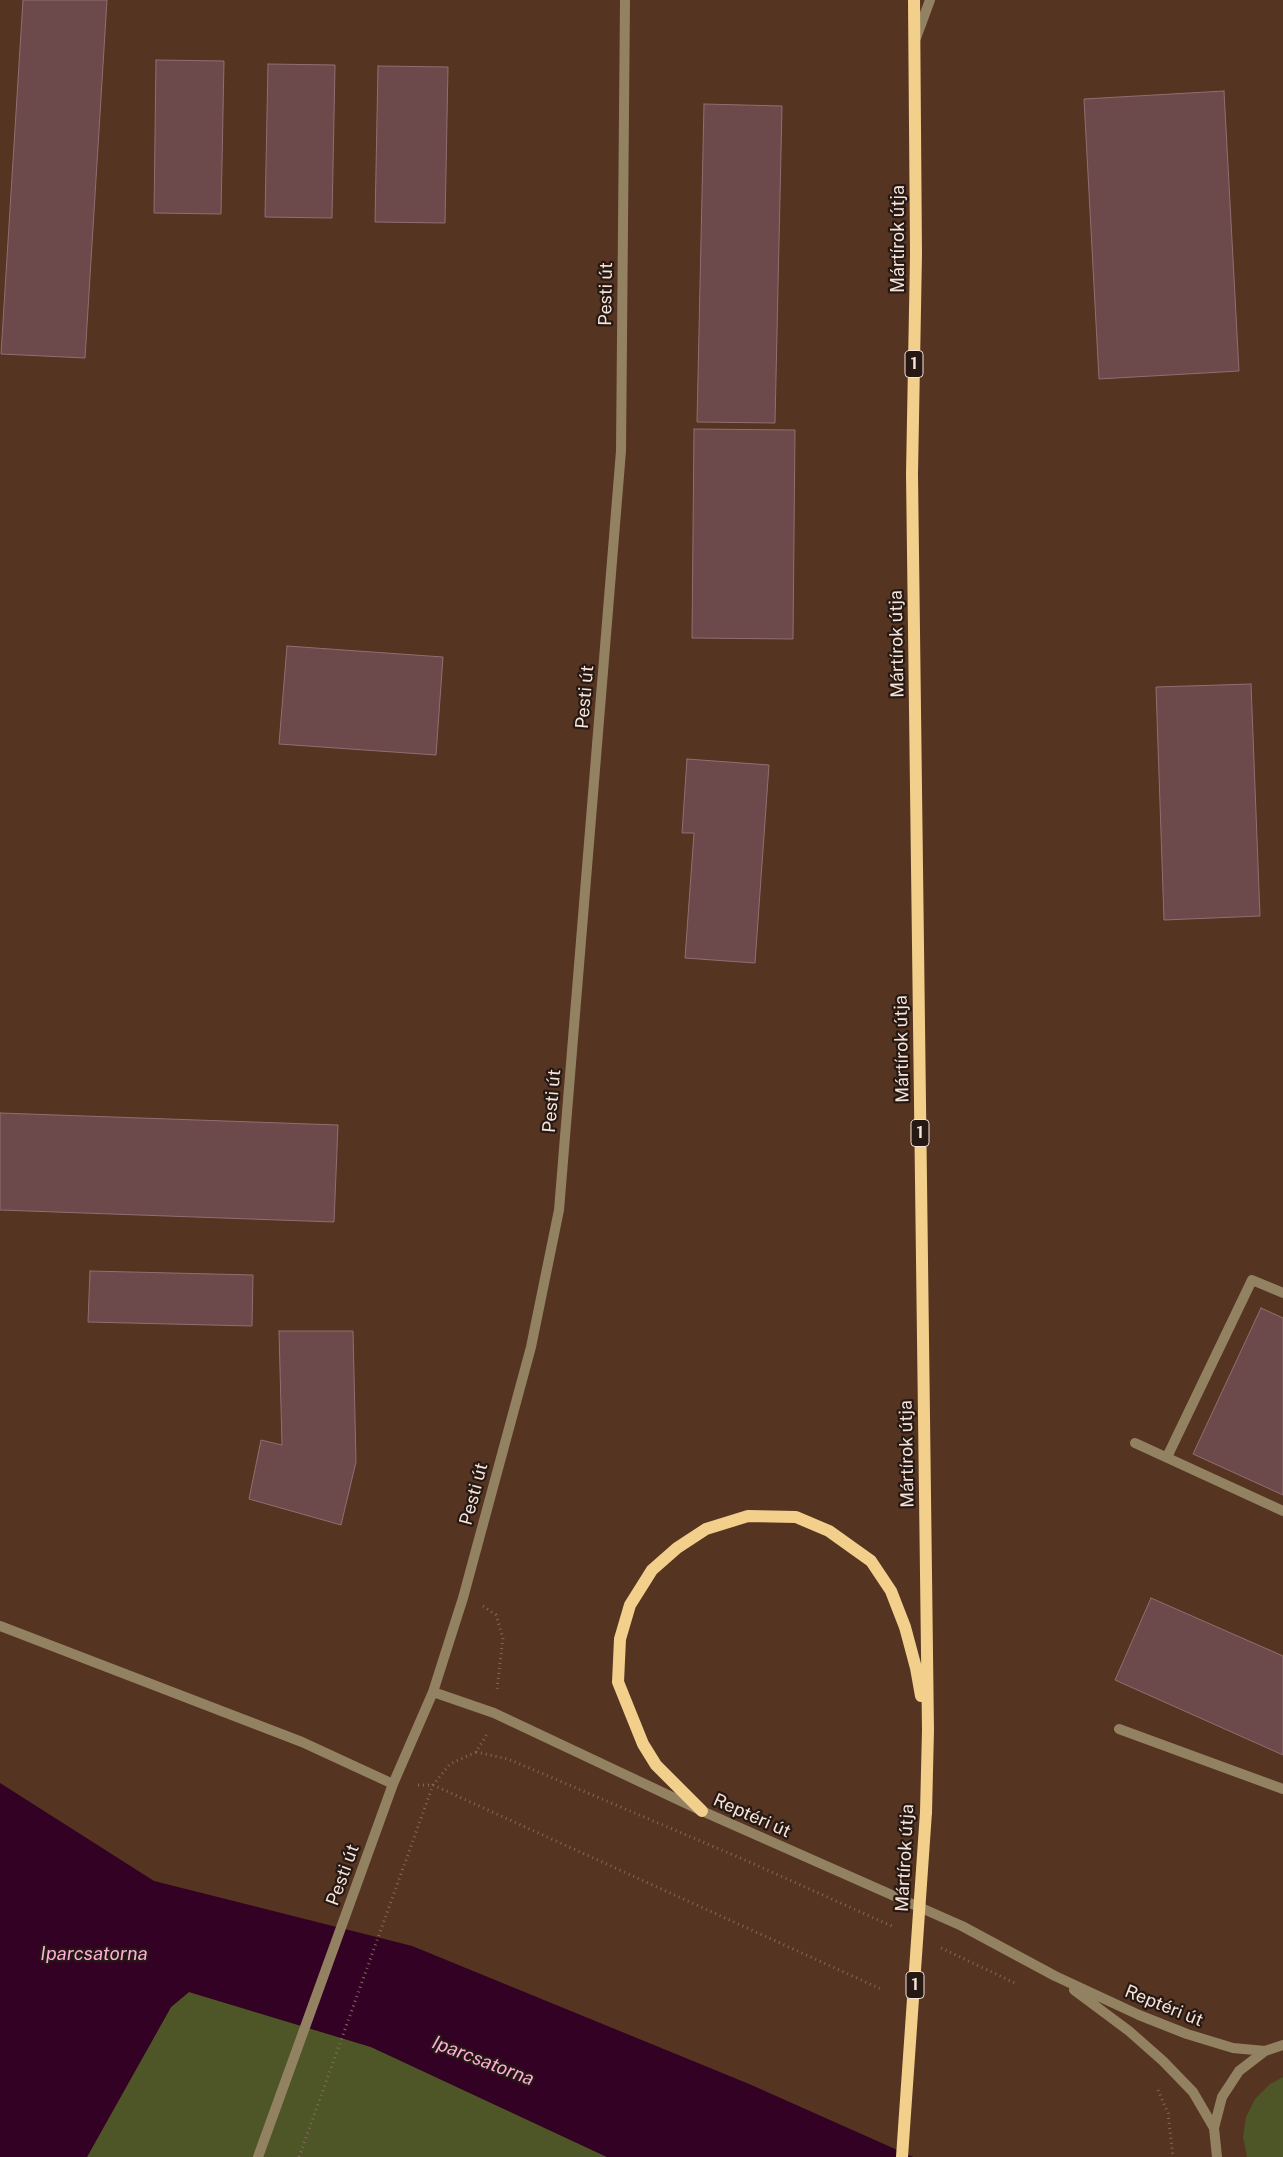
<!DOCTYPE html>
<meta charset="utf-8">
<style>
body{margin:0}
canvas{display:block;background:#482e1f}
</style>
<canvas width="1283" height="2157"></canvas>
<script>
const ctx = document.querySelector('canvas').getContext('2d');
ctx.lineJoin = 'round';
function paint(path, color) {
  ctx.fillStyle = color;
  ctx.fill(path, 'evenodd');
}
function poly(rows) {
  const path = new Path2D();
  for (const r of rows) {
    path.moveTo(r[0], r[1]);
    for (let i = 2; i < r.length; i += 2) path.lineTo(r[i], r[i + 1]);
  }
  return path;
}
function trace(path, color, width, dash) {
  ctx.strokeStyle = color;
  ctx.lineWidth = width;
  ctx.lineCap = dash ? 'butt' : 'round';
  ctx.setLineDash(dash || []);
  ctx.stroke(path);
}
function label(font, color, halo, rows, align = 'center') {
  ctx.font = font + ' "Public Sans",sans-serif';
  ctx.lineWidth = 4.5;
  ctx.setLineDash([]);
  ctx.textBaseline = 'middle';
  ctx.strokeStyle = halo;
  ctx.fillStyle = color;
  for (const [text, x, y, turn = 0] of rows) {
    ctx.save();
    ctx.translate(x, y);
    ctx.rotate((+turn || 0) * Math.PI / 180);
    ctx.textAlign = isNaN(turn) ? turn : align;
    if (halo) ctx.strokeText(text, 0, 0);
    ctx.fillText(text, 0, 0);
    ctx.restore();
  }
}
const built = poly([
 [0,0,1283,0,1283,2157,913,2157,749,2084,412,1946,154,1881,0,1783]
]);
const green = poly([
 [189,1992,371,2047,607,2157,87,2157,171,2007],
 [1283,2077,1283,2157,1247,2157,1243,2137,1246,2117,1255,2099,1270,2084]
]);
const water = poly([
 [0,1783,154,1881,412,1946,749,2084,913,2157,607,2157,371,2047,189,1992,171,2007,87,2157,0,2157]
]);
const building = poly([
 [23,0,107,0,85,358,1,354,23,0],
 [156,60,224,61,221,214,154,213,156,60],
 [268,64,335,65,332,218,265,217,268,64],
 [378,66,448,67,445,223,375,222,378,66],
 [1224,91,1239,371,1099,379,1084,99,1224,91],
 [704,104,782,106,775,423,697,422,704,104],
 [694,429,795,430,793,639,692,638,694,429],
 [287,646,443,657,436,755,279,744,287,646],
 [1251,684,1260,916,1164,920,1156,687,1251,684],
 [687,759,769,765,755,963,685,958,694,833,682,833,687,759],
 [0,1113,338,1125,334,1222,0,1210,0,1113],
 [90,1271,253,1275,252,1326,88,1322,90,1271],
 [1261,1308,1283,1318,1283,1495,1193,1454,1261,1308],
 [279,1331,353,1331,356,1462,341,1525,249,1499,261,1440,282,1445,279,1331],
 [1151,1598,1283,1656,1283,1755,1115,1680,1151,1598]
]);
const path = poly([
 [483,1606,496,1615,503,1638,497,1689],
 [476,1752,508,1759,745,1860,894,1927],
 [418,1785,433,1785,881,1989],
 [941,1948,1017,1984],
 [1158,2090,1168,2113,1173,2157],
 [299,2157,433,1785,450,1764,476,1752,487,1734]
]);
const service = poly([
 [916,38,930,0],
 [1135,1443,1283,1511],
 [1167,1457,1252,1280,1283,1293],
 [0,1626,302,1742,393,1784],
 [1119,1729,1283,1789]
]);
const minor = poly([
 [433,1692,494,1713,702,1811,962,1926,1055,1976,1139,2015,1187,2034,1233,2048,1265,2051],
 [1074,1990,1129,2031,1163,2061,1193,2092,1214,2128],
 [258,2157,393,1784,433,1692,463,1598,531,1347,559,1210,621,451,625,0],
 [1217,2157,1214,2128,1222,2097,1239,2071,1265,2051,1283,2045]
]);
const primary = poly([
 [914,0,916,254,912,474,928,1730,926,1812],
 [702,1811,656,1765,643,1744,618,1682,620,1639,630,1605,652,1570,677,1548,706,1529,748,1516,796,1517,829,1531,871,1561,891,1591,905,1627,916,1668,921,1696]
]);
const primaryBridge = poly([
 [902,2157,926,1812]
]);
const shields = [
 [914,364,18],
 [920,1133,18],
 [915,1985,18]
];
const shieldNames = [
 ["1",914,364],
 ["1",920,1133],
 ["1",915,1985]
];
const streetNames = [
 ["Mártírok útja",898,239,-90],
 ["Pesti út",606,294,-89],
 ["Mártírok útja",897,644,-91],
 ["Pesti út",585,697,-85],
 ["Mártírok útja",902,1049,-91],
 ["Pesti út",552,1101,-85],
 ["Mártírok útja",907,1454,-91],
 ["Pesti út",474,1494,-75],
 ["Reptéri út",752,1816,24],
 ["Mártírok útja",905,1858,-87],
 ["Pesti út",343,1875,-70],
 ["Reptéri út",1164,2006,22]
];
const waterNames = [
 ["Iparcsatorna",94,1954],
 ["Iparcsatorna",483,2061,21]
];
paint(built, '#553421');
paint(green, '#4e5526');
paint(water, '#320123');
paint(building, '#6c4a4c');
trace(building, '#926e6f', 1);
trace(path, '#826a5d', 3, [1, 4]);
trace(service, '#938262', 10);
trace(minor, '#938262', 10);
trace(primary, '#f2cf8b', 12);
trace(primaryBridge, '#f2cf8b', 12);
for (const [x, y, w] of shields) {
  const box = new Path2D();
  box.roundRect(x - w / 2, y - 13.5, w, 27, 4);
  ctx.fillStyle = '#261913';
  ctx.fill(box);
  trace(box, '#f6e4db', 1);
}
label('bold 16px', '#f6e4db', null, shieldNames);
label('18px', '#f6e4db', '#261913', streetNames);
label('italic 19px', '#ffacdd', '#261913', waterNames);
</script>
